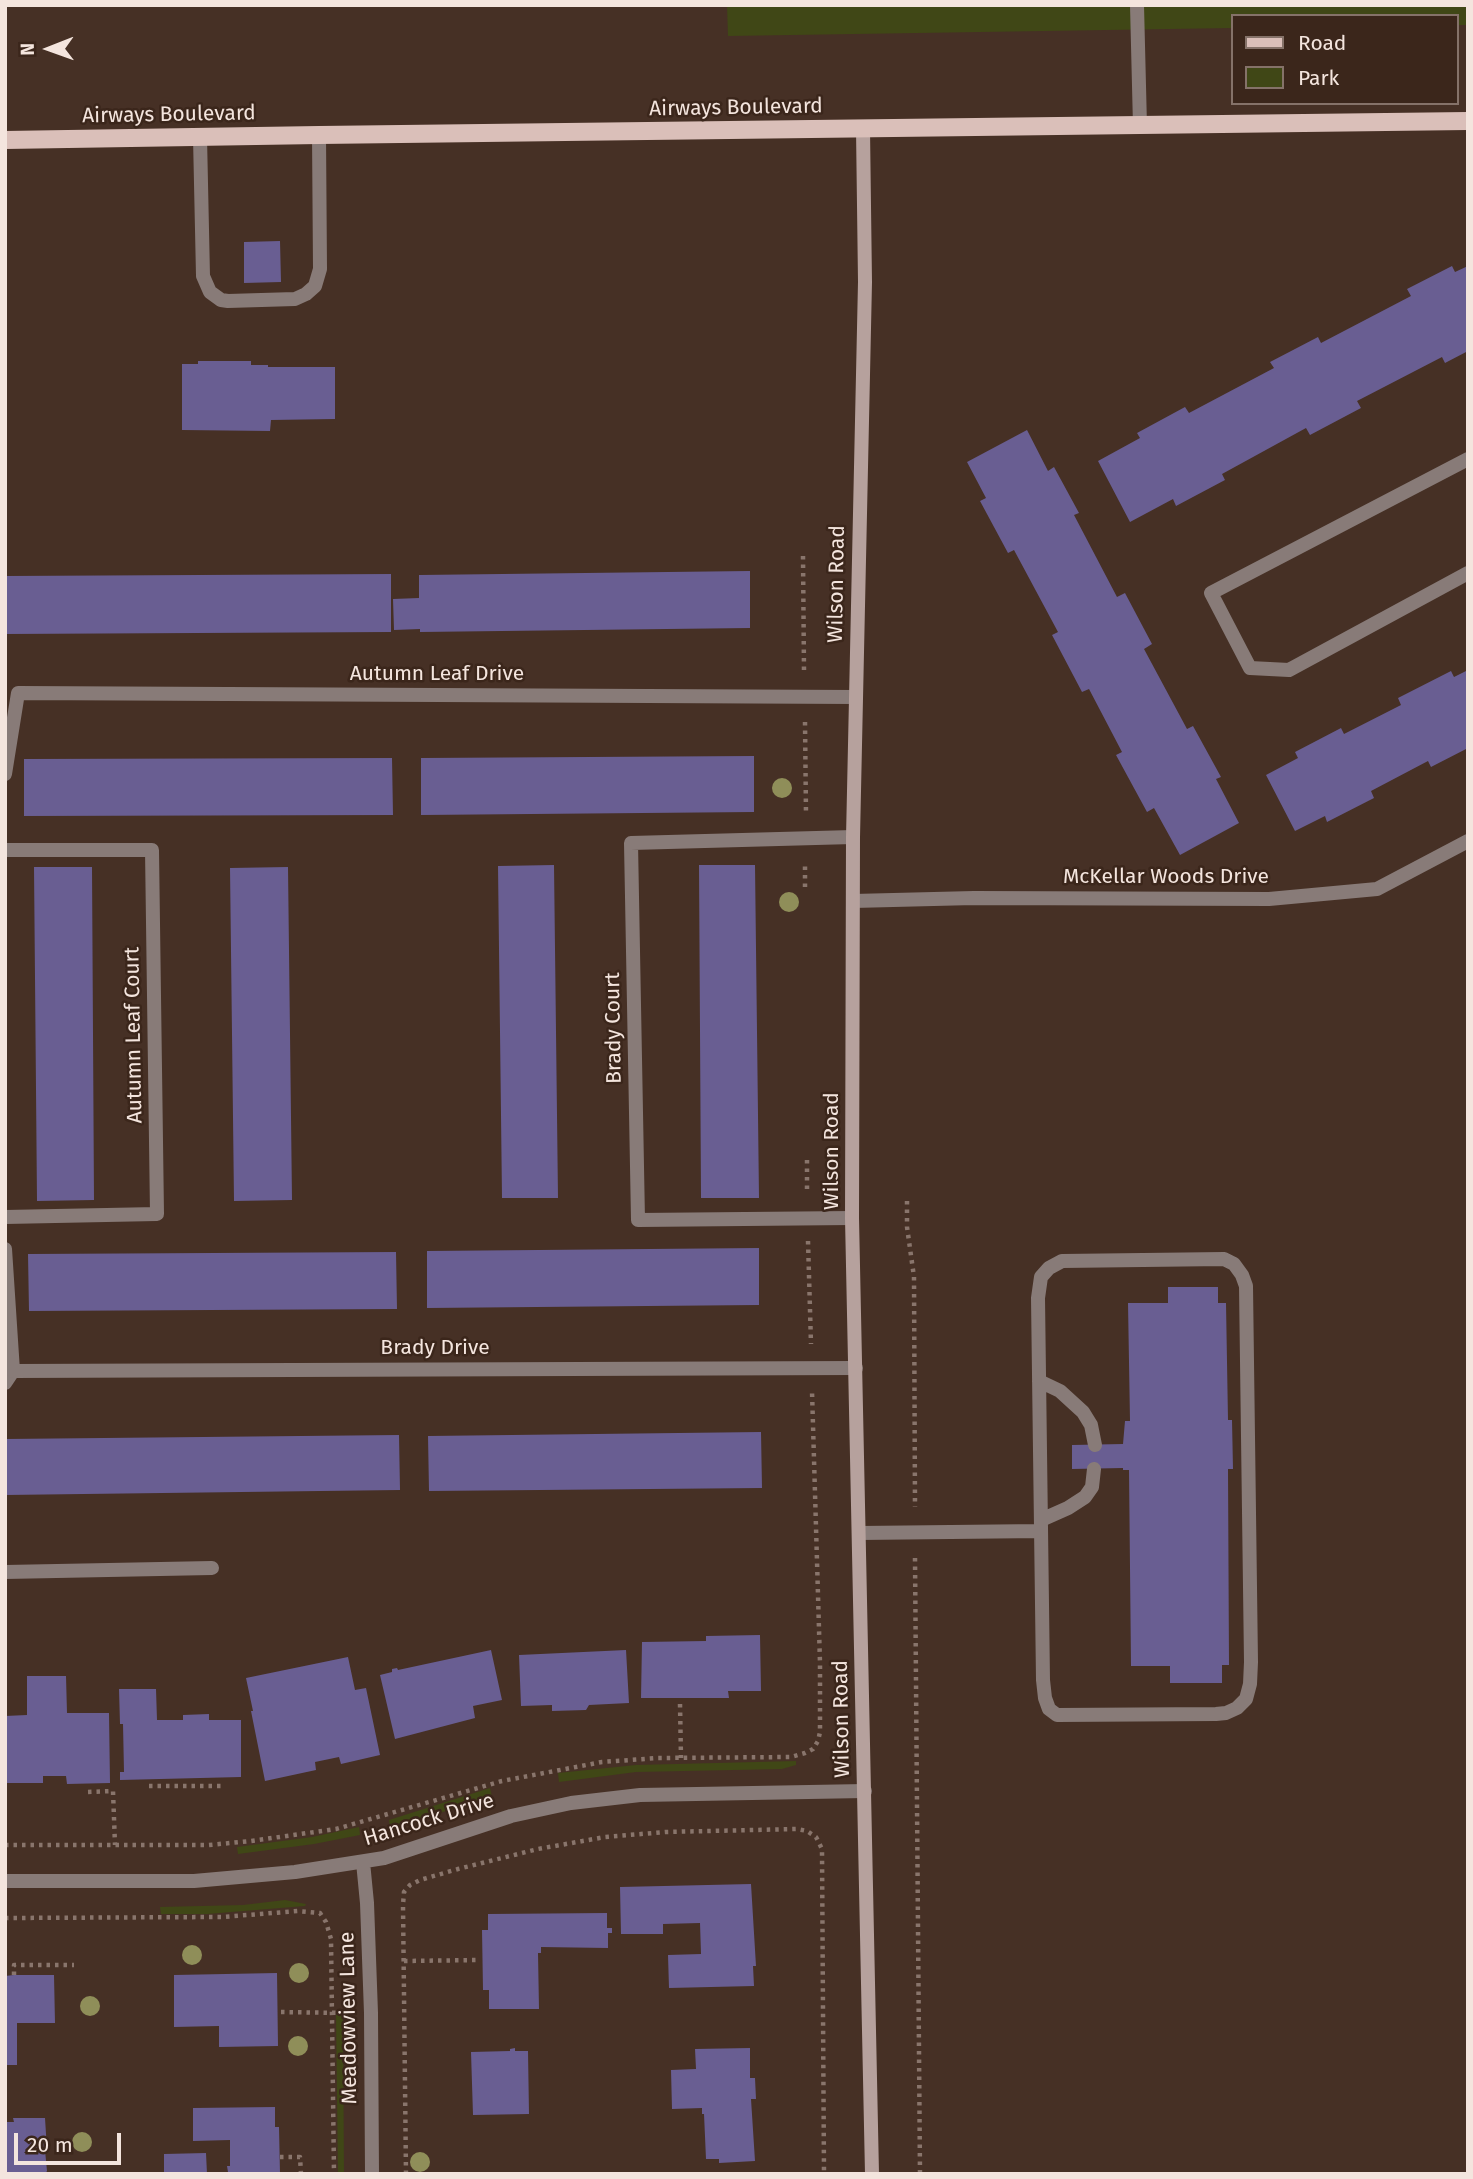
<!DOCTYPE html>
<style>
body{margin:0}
#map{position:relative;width:1473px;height:2179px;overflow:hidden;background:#463025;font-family:"Fira Sans",sans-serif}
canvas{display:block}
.frame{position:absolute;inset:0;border:7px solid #f4e5de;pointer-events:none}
.legend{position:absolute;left:1231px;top:14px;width:228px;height:91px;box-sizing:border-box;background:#3b261b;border:2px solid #857269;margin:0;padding:9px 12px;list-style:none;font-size:21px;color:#f4e5de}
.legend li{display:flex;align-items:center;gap:14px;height:35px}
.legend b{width:35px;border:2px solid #857269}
.north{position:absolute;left:14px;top:14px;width:70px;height:70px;-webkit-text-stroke:5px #3b261b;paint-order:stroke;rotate:269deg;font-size:19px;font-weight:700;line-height:28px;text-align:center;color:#f4e5de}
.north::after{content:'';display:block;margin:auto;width:24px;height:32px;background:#f4e5de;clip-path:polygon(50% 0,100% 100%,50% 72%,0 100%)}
.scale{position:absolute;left:14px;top:2133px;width:107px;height:32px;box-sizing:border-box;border:4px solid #f4e5de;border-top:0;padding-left:9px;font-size:21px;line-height:24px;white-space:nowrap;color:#f4e5de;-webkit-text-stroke:5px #3b261b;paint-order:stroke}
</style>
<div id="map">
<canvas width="1473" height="2179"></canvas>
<div class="frame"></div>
<ul class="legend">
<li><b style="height:9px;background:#dabfb9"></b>Road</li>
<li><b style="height:19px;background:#404716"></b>Park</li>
</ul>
<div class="north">N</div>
<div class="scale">20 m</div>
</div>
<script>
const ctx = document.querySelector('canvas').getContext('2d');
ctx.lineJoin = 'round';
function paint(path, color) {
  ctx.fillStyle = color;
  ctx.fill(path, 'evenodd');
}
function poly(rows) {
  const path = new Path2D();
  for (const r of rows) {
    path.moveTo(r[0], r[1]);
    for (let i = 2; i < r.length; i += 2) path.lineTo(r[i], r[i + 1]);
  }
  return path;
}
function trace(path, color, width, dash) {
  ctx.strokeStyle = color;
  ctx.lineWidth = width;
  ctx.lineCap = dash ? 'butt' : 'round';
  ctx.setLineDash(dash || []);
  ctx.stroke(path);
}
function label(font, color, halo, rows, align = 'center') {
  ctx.font = font + ' "Fira Sans",sans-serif';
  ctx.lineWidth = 5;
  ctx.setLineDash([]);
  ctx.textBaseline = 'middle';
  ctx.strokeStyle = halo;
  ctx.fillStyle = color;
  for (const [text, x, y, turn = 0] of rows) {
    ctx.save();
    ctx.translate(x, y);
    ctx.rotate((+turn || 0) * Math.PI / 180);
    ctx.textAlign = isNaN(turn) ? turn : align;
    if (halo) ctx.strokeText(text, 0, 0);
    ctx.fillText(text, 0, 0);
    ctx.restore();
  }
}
const green = poly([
 [727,5,1468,5,1468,25,1457,25,1457,16,1233,16,1233,28,728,36],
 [796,1761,796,1765,782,1769,636,1772,559,1782,558,1773,636,1765],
 [490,1788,492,1797,390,1828,389,1820],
 [359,1827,360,1835,314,1844,238,1854,237,1847,312,1837],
 [285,1900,306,1904,305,1906,207,1914,161,1914,160,1907,243,1905],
 [336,2015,343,2015,344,2174,338,2174]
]);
const building = poly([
 [280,241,281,282,244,283,244,242],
 [1452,266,1455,272,1468,266,1468,351,1445,363,1442,357,1357,401,1361,408,1310,435,1306,428,1222,474,1225,480,1176,506,1173,499,1130,522,1098,461,1140,438,1137,433,1185,407,1189,413,1274,368,1270,362,1318,337,1321,343,1411,296,1407,289],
 [198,361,251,361,251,365,268,365,268,367,335,367,335,419,271,420,270,431,182,430,182,364,198,364],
 [1027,430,1048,471,1054,467,1079,513,1074,515,1117,597,1125,593,1152,644,1144,649,1187,729,1193,726,1221,777,1216,779,1239,823,1180,855,1154,808,1147,812,1116,755,1122,752,1089,689,1082,692,1052,635,1058,632,1014,550,1008,553,980,501,986,498,967,462],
 [750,571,750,628,420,632,420,629,394,630,393,599,419,598,419,575],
 [391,574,391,632,5,634,5,576],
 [1468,670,1468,748,1431,767,1428,761,1371,791,1374,798,1327,822,1325,816,1295,831,1266,775,1298,758,1295,752,1341,728,1344,734,1401,705,1398,698,1451,671,1454,677],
 [754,756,754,812,421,815,421,758],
 [392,758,393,815,24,816,24,759],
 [554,865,558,1198,502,1198,498,866],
 [699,865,755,865,759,1198,701,1198],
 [34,867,92,867,94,1200,37,1201],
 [288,867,292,1200,234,1201,230,868],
 [759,1248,759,1305,427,1308,427,1251],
 [396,1252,397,1309,29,1311,28,1254],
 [1168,1287,1218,1287,1218,1303,1226,1303,1228,1420,1232,1420,1233,1469,1228,1469,1229,1665,1222,1665,1222,1683,1170,1683,1170,1666,1131,1666,1129,1470,1123,1470,1123,1468,1072,1469,1072,1445,1123,1444,1125,1421,1130,1421,1128,1303,1168,1303],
 [761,1432,762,1488,429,1491,428,1436],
 [399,1435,400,1490,5,1495,5,1439],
 [760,1635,761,1691,728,1691,729,1698,641,1698,642,1642,706,1641,706,1636],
 [491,1650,502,1700,473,1706,475,1718,395,1739,380,1675,392,1672,392,1669,397,1668,398,1670],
 [626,1650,629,1703,589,1705,586,1710,552,1711,552,1705,521,1706,519,1655],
 [348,1657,355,1690,366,1688,380,1755,341,1764,339,1757,315,1762,316,1770,265,1781,251,1711,253,1711,246,1678],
 [27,1676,66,1676,67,1713,109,1713,110,1783,67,1784,66,1776,43,1776,43,1783,5,1783,5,1716,27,1715],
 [119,1689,156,1689,157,1720,183,1720,183,1715,209,1714,209,1720,241,1720,241,1777,120,1780,120,1772,124,1772,123,1724,120,1724],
 [751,1884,756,1966,753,1966,754,1986,669,1988,668,1955,701,1954,700,1923,663,1924,663,1934,621,1934,620,1887],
 [607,1913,607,1928,612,1928,612,1933,608,1933,608,1948,541,1947,541,1953,538,1953,539,2009,489,2009,489,1990,483,1990,482,1930,488,1930,488,1914],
 [277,1973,278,2046,219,2047,219,2026,174,2027,174,1975],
 [14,1975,54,1975,55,2023,17,2023,17,2065,5,2065,5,1976],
 [515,2048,515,2051,528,2051,529,2114,473,2115,471,2052,510,2051,510,2049],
 [750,2048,750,2078,755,2078,756,2099,751,2099,755,2161,719,2163,719,2159,706,2159,704,2114,702,2114,702,2108,672,2109,671,2070,696,2069,695,2049],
 [275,2107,275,2127,279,2127,280,2174,231,2174,228,2172,227,2166,230,2166,230,2140,193,2141,193,2108],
 [13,2118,45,2118,47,2150,45,2150,47,2171,45,2174,5,2174,5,2122,14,2122],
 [206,2153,207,2174,164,2174,164,2154]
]);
const path = poly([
 [803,556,804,671],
 [805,722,806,814],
 [805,887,805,862],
 [807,1160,807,1194],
 [907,1201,907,1227,914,1277,915,1507],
 [808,1241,811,1344],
 [915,1558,920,2174],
 [680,1704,681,1758],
 [149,1786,221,1786],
 [88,1792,113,1791,115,1845],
 [5,1845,209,1845,251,1841,336,1829,502,1781,602,1762,658,1758,791,1757,805,1753,813,1749,818,1741,820,1732,820,1663,812,1391],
 [5,1918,222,1917,298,1911,320,1913,326,1922,331,1939,334,2174],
 [404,1961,479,1960],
 [14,1975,14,1965,74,1965],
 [281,2012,346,2013],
 [280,2157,300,2157,301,2174],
 [406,2174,403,1905,404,1892,410,1885,420,1880,458,1869,538,1849,605,1837,665,1832,797,1829,807,1831,816,1837,822,1849,824,2174]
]);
const lane = poly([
 [200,137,203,276,210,292,221,300,228,301,295,299,306,294,315,286,320,269,319,135],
 [1224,1259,1234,1264,1242,1275,1246,1286,1251,1662,1250,1684,1246,1699,1237,1708,1226,1713,1216,1714,1057,1715,1049,1709,1045,1698,1043,1680,1038,1298,1041,1277,1049,1268,1062,1261,1224,1259],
 [1039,1381,1060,1391,1083,1412,1091,1425,1095,1445],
 [5,1383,13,1371],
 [1041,1520,1068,1508,1085,1497,1092,1487,1094,1469],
 [860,1533,1041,1531],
 [5,1572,212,1568]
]);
const street = poly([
 [1137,5,1140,126],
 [1468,459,1211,593,1250,668,1289,670,1468,573],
 [5,774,18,693,856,697],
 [5,850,152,850,157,1214,5,1217],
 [853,901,974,898,1269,899,1377,889,1468,841],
 [852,1218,638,1220,631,843,853,837],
 [5,1249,13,1371,856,1368],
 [363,1862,367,1903,371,2013,372,2174],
 [5,1881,194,1881,295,1872,384,1858,511,1816,571,1803,640,1795,865,1791]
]);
const secondary = poly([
 [863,129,865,282,853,837,852,1218,872,2174]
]);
const primary = poly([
 [5,140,319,135,1468,121]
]);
const trees = [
 [782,788],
 [789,902],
 [192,1955],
 [299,1973],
 [90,2006],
 [298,2046],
 [82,2142],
 [420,2162]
];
const streetNames = [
 ["Airways Boulevard",736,108,-1],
 ["Airways Boulevard",169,115,-1],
 ["Wilson Road",837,584,-89],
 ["Autumn Leaf Drive",437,674],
 ["McKellar Woods Drive",1166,877],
 ["Brady Court",614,1028,-91],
 ["Autumn Leaf Court",134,1035,-91],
 ["Wilson Road",832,1151,-90],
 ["Brady Drive",435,1348],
 ["Wilson Road",842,1719,-91],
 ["Hancock Drive",429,1820,-17],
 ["Meadowview Lane",349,2018,-91]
];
paint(green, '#404716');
paint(building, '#695e92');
trace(path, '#89756c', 4.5, [3.5, 5]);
trace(lane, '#887b78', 14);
trace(street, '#887b78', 14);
trace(secondary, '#b6a19d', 14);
trace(primary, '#dabfb9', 18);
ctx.fillStyle = '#8f8e59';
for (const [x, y] of trees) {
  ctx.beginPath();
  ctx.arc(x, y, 10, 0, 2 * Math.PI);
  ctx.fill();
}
label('21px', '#f4e5de', '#3b261b', streetNames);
</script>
